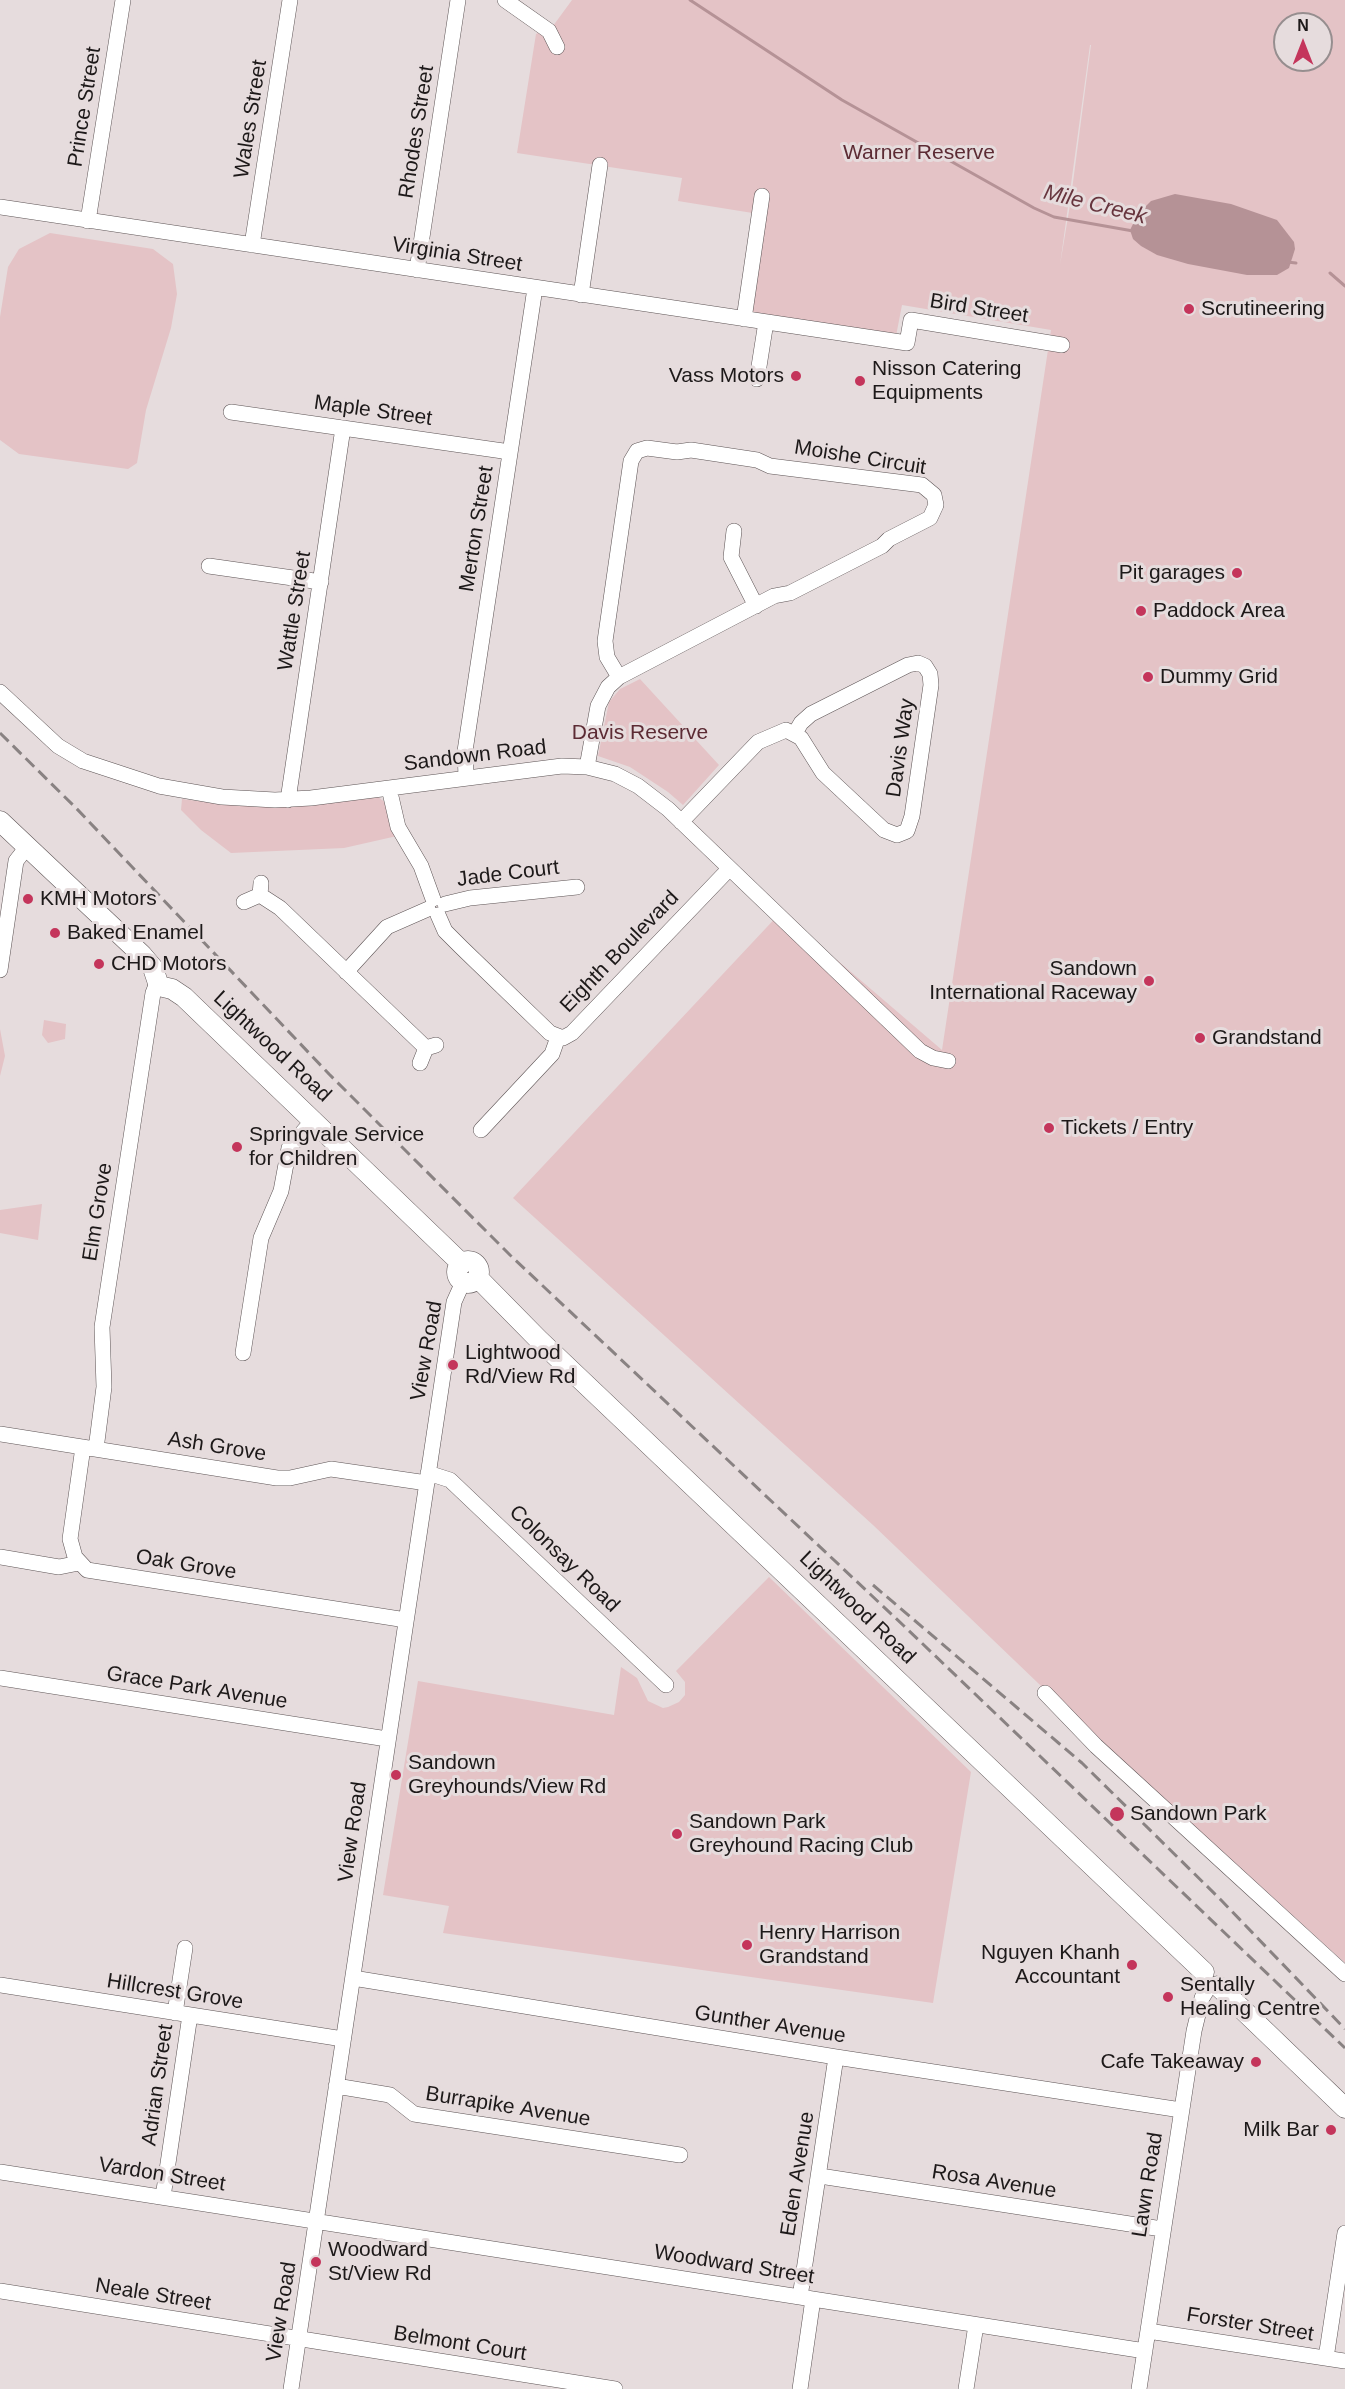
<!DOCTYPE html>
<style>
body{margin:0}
#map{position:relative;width:1345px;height:2389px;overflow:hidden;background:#e6dcdd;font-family:Helvetica,sans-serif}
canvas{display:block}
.north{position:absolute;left:1273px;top:12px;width:60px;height:60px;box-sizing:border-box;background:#e6dcdd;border:2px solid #968e8f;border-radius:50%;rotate:0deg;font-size:16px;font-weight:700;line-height:24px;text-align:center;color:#1d1919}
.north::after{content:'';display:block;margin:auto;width:21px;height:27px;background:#c4355b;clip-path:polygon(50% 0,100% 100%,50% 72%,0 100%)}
</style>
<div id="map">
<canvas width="1345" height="2389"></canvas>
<div class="north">N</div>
</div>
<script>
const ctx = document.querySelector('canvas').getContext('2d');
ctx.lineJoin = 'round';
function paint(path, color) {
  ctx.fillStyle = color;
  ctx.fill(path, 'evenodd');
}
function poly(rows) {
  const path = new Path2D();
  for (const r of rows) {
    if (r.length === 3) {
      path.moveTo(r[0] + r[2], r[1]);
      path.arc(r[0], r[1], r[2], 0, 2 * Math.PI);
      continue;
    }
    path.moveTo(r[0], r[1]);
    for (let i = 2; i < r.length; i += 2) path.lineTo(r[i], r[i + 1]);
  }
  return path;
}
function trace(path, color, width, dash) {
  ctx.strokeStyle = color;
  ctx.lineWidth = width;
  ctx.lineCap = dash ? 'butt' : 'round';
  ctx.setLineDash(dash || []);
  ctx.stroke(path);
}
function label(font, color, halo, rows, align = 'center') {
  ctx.font = font + ' Helvetica,sans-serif';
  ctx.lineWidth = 6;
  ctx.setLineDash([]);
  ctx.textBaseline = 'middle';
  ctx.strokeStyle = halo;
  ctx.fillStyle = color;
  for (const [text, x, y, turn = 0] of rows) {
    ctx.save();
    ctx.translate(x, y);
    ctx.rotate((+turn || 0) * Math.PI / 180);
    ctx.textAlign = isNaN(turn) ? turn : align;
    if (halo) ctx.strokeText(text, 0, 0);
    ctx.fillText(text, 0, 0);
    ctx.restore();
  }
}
const green = poly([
 [572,0,1345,0,1345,1963,1062,1706,873,1525,513,1198,781,912,942,1050,1051,330,902,305,896,336,750,313,765,215,678,201,682,178,517,153,536,34,553,26],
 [1285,24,1321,24,1321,60,1285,60],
 [1091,45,1070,205,1060,265,1090,45],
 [50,233,153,249,173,264,177,294,171,328,146,410,137,463,128,469,19,454,0,440,0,317,8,267,19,249],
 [640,679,719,765,683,805,668,792,630,767,598,756,609,702,620,689],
 [378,797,386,803,397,836,344,848,231,853,201,830,181,810,182,799,222,804],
 [44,1020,66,1024,65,1039,48,1043,42,1035],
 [0,1029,5,1056,0,1076],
 [42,1204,38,1240,0,1233,0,1210],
 [769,1577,971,1772,933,2003,443,1933,449,1906,383,1895,418,1681,614,1715,621,1667,637,1678,648,1701,663,1708,668,1707,679,1702,685,1695,685,1682,676,1671]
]);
const water = poly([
 [1175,194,1231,204,1277,220,1294,242,1295,249,1289,268,1277,275,1247,275,1188,264,1157,255,1141,246,1133,239,1130,230,1138,214,1151,201]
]);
const stream = poly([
 [690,0,842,100,1034,208,1054,217,1133,231],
 [1287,262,1296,263],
 [1330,273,1345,286]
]);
const minor = poly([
 [505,0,549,31,557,47],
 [0,207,907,343,911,320,1062,345],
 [88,221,123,0],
 [252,245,290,0],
 [417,270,458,0],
 [581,295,600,165],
 [744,319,762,196],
 [757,379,766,322],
 [231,412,510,452],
 [734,531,731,557,756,606],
 [209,566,321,582],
 [0,692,58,746,83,761,159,786,222,797,275,800,311,798,562,766,587,767,615,774,638,786,668,809,920,1051,933,1058,948,1061],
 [587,767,598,706,608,687,619,677,774,596,790,593,882,546,889,539,930,518,936,505,934,495,922,485,770,466,757,460,691,450,677,452,647,448,637,451,631,461,605,641,607,657,619,677],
 [466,777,465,751,535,288],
 [389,788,398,827,421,866,433,899],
 [288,800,343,428],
 [681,822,758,742,786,730,801,738,823,773,884,830,897,835,907,831,912,816,931,685,930,674,925,666,918,663,908,665,811,714,801,723,795,733],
 [260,895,280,908,426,1048],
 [244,902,260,895,261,883],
 [445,904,470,898,577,887],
 [438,915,445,931,461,947,550,1033,563,1038,572,1033,729,869],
 [0,970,16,861,27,847],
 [346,972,387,927,428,909],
 [420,1063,426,1048,436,1045],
 [481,1130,552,1054,558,1037],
 [243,1353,261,1238,281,1191,289,1148,314,1119],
 [0,1434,277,1478,290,1478,331,1469,427,1483],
 [83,1447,70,1539,75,1557,87,1570,406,1620],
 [96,1449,104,1387,102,1327,153,993,157,983],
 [428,1473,450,1480,666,1685],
 [0,1557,59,1567,79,1563],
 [0,1678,387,1739],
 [1045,1693,1096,1746,1345,1974],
 [353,1978,836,2057,1181,2110],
 [0,1985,343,2039],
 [175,2013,185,1948],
 [336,2086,390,2095,414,2114,680,2155],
 [0,2172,1145,2351],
 [820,2176,1162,2229],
 [163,2197,190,2015],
 [0,2291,615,2389],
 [800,2297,836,2057],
 [1148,2331,1345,2361],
 [1326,2358,1345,2233],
 [291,2389,454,1302,463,1282],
 [800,2389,813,2299],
 [966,2389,976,2325],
 [1139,2389,1194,2031,1202,1998,1207,1990]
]);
const major = poly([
 [0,821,142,955,153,968,159,986,172,989,184,997,462,1264],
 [468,1272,11],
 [478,1278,538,1339,1204,1972],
 [1218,1986,1345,2108]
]);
const rail = poly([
 [0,733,76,808,329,1074,510,1255,904,1626,1345,2048],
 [873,1585,1082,1763,1221,1900,1345,2029]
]);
const markers = [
 [1189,309,6,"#c4355b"],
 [796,376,6,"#c4355b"],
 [860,381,6,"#c4355b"],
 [1237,573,6,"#c4355b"],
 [1141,611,6,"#c4355b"],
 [1148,677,6,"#c4355b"],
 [28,899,6,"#c4355b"],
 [55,933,6,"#c4355b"],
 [99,964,6,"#c4355b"],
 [1149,981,6,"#c4355b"],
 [1200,1038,6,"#c4355b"],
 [1049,1128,6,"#c4355b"],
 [237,1147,6,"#c4355b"],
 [453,1365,6,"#c4355b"],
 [396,1775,6,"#c4355b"],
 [1117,1814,8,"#c4355b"],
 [677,1834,6,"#c4355b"],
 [747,1945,6,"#c4355b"],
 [1132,1965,6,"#c4355b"],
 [1168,1997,6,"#c4355b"],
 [1256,2062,6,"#c4355b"],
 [1331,2130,6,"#c4355b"],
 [316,2262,6,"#c4355b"]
];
const streetNames = [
 ["Prince Street",85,107,-81],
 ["Wales Street",251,119,-81],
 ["Rhodes Street",417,132,-81],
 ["Virginia Street",457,255,9],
 ["Bird Street",979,309,9],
 ["Maple Street",373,411,8],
 ["Moishe Circuit",860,458,9],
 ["Merton Street",477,529,-81],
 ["Wattle Street",295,611,-81],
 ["Davis Way",901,748,-82],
 ["Sandown Road",475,756,-7],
 ["Jade Court",508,874,-7],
 ["Eighth Boulevard",620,952,-46],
 ["Lightwood Road",272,1047,43],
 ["Elm Grove",98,1212,-81],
 ["View Road",427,1351,-80],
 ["Ash Grove",217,1447,9],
 ["Colonsay Road",564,1559,44],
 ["Oak Grove",186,1565,9],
 ["Lightwood Road",857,1608,44],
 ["Grace Park Avenue",197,1688,9],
 ["View Road",353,1832,-82],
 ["Hillcrest Grove",175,1992,9],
 ["Gunther Avenue",770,2025,9],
 ["Adrian Street",158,2085,-82],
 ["Burrapike Avenue",508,2107,9],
 ["Eden Avenue",798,2174,-81],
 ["Vardon Street",162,2175,9],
 ["Rosa Avenue",994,2182,9],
 ["Lawn Road",1148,2185,-81],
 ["Woodward Street",734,2265,9],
 ["Neale Street",153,2295,9],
 ["View Road",282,2312,-81],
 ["Forster Street",1250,2325,9],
 ["Belmont Court",460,2344,9]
];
const parkNames = [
 ["Warner Reserve",919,153],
 ["Davis Reserve",640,733]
];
const poiNames = [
 ["Scrutineering",1201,309],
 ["Nisson Catering",872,369],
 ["Equipments",872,393],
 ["Vass Motors",784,376,"right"],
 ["Pit garages",1225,573,"right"],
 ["Paddock Area",1153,611],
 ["Dummy Grid",1160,677],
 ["KMH Motors",40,899],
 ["Baked Enamel",67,933],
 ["CHD Motors",111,964],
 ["Sandown",1137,969,"right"],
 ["International Raceway",1137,993,"right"],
 ["Grandstand",1212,1038],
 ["Tickets / Entry",1061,1128],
 ["Springvale Service",249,1135],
 ["for Children",249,1159],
 ["Lightwood",465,1353],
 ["Rd/View Rd",465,1377],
 ["Sandown",408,1763],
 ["Greyhounds/View Rd",408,1787],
 ["Sandown Park",1130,1814],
 ["Sandown Park",689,1822],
 ["Greyhound Racing Club",689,1846],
 ["Henry Harrison",759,1933],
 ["Grandstand",759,1957],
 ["Nguyen Khanh",1120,1953,"right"],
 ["Accountant",1120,1977,"right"],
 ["Sentally",1180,1985],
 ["Healing Centre",1180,2009],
 ["Cafe Takeaway",1244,2062,"right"],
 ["Milk Bar",1319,2130,"right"],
 ["Woodward",328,2250],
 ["St/View Rd",328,2274]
];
const waterNames = [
 ["Mile Creek",1095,205,14]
];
paint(green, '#e4c3c6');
paint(water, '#b59296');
trace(stream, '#b59296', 3);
trace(minor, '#5d5455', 16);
trace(major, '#5d5455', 21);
trace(minor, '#fff', 15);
trace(major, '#fff', 20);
trace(rail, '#898282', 3, [12, 6]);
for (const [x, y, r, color] of markers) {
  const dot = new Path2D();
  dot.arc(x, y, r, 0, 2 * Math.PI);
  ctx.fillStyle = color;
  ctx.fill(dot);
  trace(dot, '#e6dcdd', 2);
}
label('21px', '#1d1919', '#e6dcdd', streetNames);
label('21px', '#5c2b34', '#e6dcdd', parkNames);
label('21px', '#1d1919', '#e6dcdd', poiNames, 'left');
label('italic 22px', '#67353e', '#e6dcdd', waterNames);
</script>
